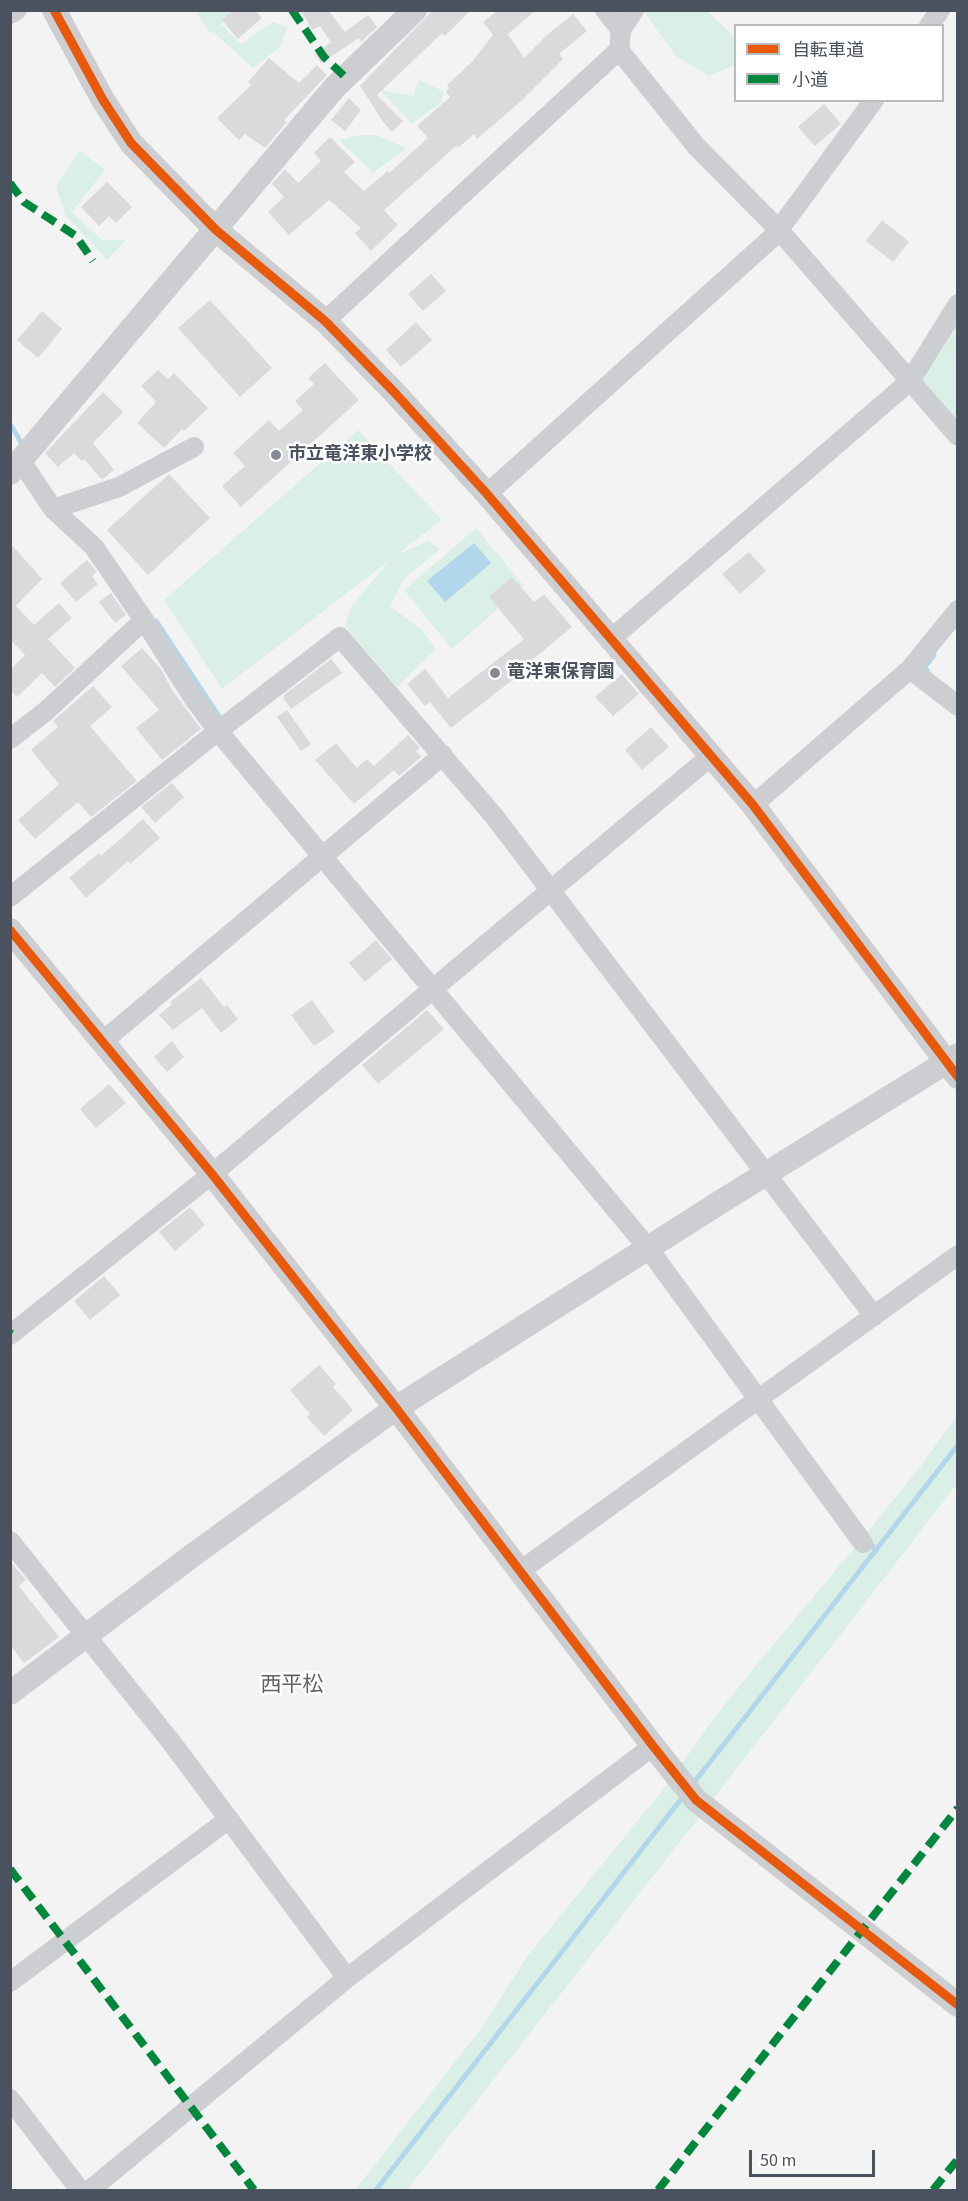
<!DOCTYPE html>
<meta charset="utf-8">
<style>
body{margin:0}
#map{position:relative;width:968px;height:2201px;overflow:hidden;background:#f4f3f3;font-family:"Source Sans 3","Noto Sans JP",sans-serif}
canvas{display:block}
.frame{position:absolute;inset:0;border:12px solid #4b525f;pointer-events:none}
.legend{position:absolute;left:734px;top:24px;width:210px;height:78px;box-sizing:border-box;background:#fff;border:2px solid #b7babf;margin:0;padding:8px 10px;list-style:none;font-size:18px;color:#4b525f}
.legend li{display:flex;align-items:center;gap:12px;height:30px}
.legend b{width:30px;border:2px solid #b7babf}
.scale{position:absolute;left:749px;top:2150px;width:126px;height:27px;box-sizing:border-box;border:3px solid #4b525f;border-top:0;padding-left:8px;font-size:18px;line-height:21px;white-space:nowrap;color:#4b525f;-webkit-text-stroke:4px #fff;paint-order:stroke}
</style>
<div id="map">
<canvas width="968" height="2201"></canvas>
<div class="frame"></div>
<ul class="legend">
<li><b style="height:8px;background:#e8590c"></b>自転車道</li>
<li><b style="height:8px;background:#00873e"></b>小道</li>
</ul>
<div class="scale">50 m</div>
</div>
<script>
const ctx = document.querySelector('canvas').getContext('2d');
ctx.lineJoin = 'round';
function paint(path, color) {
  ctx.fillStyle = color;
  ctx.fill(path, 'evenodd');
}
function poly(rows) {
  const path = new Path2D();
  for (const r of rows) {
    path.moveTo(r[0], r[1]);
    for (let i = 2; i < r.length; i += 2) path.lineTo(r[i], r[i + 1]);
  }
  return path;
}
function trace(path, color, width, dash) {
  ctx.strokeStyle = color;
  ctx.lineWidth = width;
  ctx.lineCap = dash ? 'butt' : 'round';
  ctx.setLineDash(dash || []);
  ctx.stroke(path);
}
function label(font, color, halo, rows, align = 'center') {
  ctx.font = font + ' "Source Sans 3","Noto Sans JP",sans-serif';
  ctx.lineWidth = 5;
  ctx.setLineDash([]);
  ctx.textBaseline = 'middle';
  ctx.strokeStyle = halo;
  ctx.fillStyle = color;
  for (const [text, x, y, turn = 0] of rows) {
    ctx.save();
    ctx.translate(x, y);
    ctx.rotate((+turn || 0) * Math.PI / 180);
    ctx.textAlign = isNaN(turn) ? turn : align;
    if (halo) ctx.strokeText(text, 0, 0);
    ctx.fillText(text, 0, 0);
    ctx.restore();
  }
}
const green = poly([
 [645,10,707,11,735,37,735,65,709,76,676,56,644,12],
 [195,11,238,11,221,24,241,44,273,22,288,27,280,47,253,68,212,31,210,33],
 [419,80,443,91,442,101,412,124,380,90,414,96,415,89],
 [361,135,375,135,406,148,373,173,339,140],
 [80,150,105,170,72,212,102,240,126,240,107,260,65,215,56,186],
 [947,320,957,328,957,436,910,381],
 [358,430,442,520,396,555,428,541,440,549,404,579,390,606,422,630,436,649,397,687,345,626,351,607,390,560,222,689,164,600],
 [476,528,524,586,452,649,404,590],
 [957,1415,957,1484,690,1829,407,2190,355,2190,480,2030,527,1957,666,1786,709,1725,753,1669,870,1529,920,1467]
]);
const water = poly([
 [474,543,491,563,445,602,427,581]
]);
const stream = poly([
 [10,424,24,447],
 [156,621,220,718],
 [927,670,924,668,934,655],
 [868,1540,876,1551],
 [692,1785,958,1445],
 [376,2190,685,1794]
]);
const building = poly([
 [233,10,255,10,262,18,238,39,222,20],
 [300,10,328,10,345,32,368,15,377,27,361,42,359,38,321,63,315,54,331,42,320,26,313,30],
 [433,10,471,10,445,36,442,33,377,95,403,121,392,132,384,123,360,86],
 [498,10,536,10,508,34,524,58,548,34,573,14,587,31,559,54,563,59,520,102,477,139,474,134,458,148,456,146,384,210,398,225,371,251,355,233,361,228,329,200,289,235,268,212,284,197,272,184,285,169,298,183,321,161,314,153,330,137,355,162,344,172,364,191,388,171,389,173,428,138,417,126,450,97,446,92,449,88,447,85,472,62,493,35,483,22],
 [269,58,299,83,317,65,327,75,284,120,287,122,265,148,245,134,239,140,217,118,251,85,248,82],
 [349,98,361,110,345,131,331,120],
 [824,104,841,124,815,146,798,127],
 [107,182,132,207,116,223,109,216,99,226,81,207],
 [882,220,909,242,893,262,866,241],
 [431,274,446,291,423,311,408,294],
 [210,300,272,368,240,397,178,328],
 [42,311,62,329,38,358,17,340],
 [416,322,432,340,401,367,386,350],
 [325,363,359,400,241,507,222,486,245,466,233,453,269,420,279,431,303,410,295,401,314,384,308,378],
 [158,370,168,379,174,373,208,408,184,431,182,429,164,448,137,423,156,402,141,386],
 [103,392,123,412,93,443,114,470,102,480,84,459,82,461,74,453,58,467,45,453],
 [169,474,210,518,148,575,107,530],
 [10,543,42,579,16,606,34,625,59,603,72,618,48,639,75,668,55,687,42,673,17,697,10,690,10,670,25,655,10,639],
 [749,552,766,571,740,594,722,574],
 [87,560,97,572,92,576,98,584,76,602,60,583],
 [512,577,534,602,544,594,572,627,532,660,534,663,451,728,430,702,425,706,407,684,425,669,448,698,524,639,489,597],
 [111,593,126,615,115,623,99,602],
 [142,648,161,669,172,690,201,729,162,760,136,728,159,710,121,666],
 [331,659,342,673,291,709,283,698,284,695],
 [622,674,639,694,613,716,595,697],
 [93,686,112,707,90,726,137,781,91,817,78,802,35,839,18,820,59,784,31,750,58,727,53,721],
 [287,710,311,744,301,751,277,717],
 [651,727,669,747,642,770,625,750],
 [408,735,420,748,416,751,421,757,399,776,394,770,354,804,315,760,336,743,357,768,367,759,374,766],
 [172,783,184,797,155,823,141,807],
 [143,819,160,838,130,864,128,861,86,898,69,878,99,853,101,856],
 [376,940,392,959,365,982,349,963],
 [201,978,224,1007,227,1005,238,1019,221,1033,202,1008,173,1030,159,1015,172,1004,170,1002],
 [312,1000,335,1032,314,1046,291,1015],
 [427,1010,444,1029,378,1084,362,1065],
 [172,1041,184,1057,167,1072,154,1057],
 [109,1084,126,1103,96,1128,80,1109],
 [190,1207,205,1225,175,1251,159,1232],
 [104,1276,120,1295,90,1320,74,1301],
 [319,1365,336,1384,333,1387,353,1410,324,1436,307,1417,310,1414,290,1390],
 [10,1561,26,1580,19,1586,59,1637,24,1663,10,1645]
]);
const minor = poly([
 [605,10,621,30],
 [10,14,17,10],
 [929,26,940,10],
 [619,50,621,30,634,10],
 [325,321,619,50,696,146,779,230,958,436],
 [21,461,53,509,94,547,144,620,192,696,218,731,648,1248,863,1543],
 [487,494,775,235,874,100],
 [53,509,119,487,194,447],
 [612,638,910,381,958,304],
 [910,669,958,706],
 [10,739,46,711,144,620],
 [753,805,910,669,958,610],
 [10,897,218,731,340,637,494,816,874,1316],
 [102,1042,443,755],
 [10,1335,212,1174,711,756],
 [10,1541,172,1743,347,1978],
 [520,1571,958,1255],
 [10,1982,229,1819],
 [10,2099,80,2190],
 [90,2190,347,1978,653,1746]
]);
const tertiary = poly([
 [54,10,103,100,131,143,216,230,325,321,395,393,487,494,753,805,958,1077],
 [10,473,335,87,415,10],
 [10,930,212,1174,396,1408,653,1746,696,1800,958,2005],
 [10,1693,193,1555,396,1408,730,1196,958,1055]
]);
const quiet = poly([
 [292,10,324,57,345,77],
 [10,183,24,202,76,236,93,261],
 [10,1333,12,1334],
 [10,1869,254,2190],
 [658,2190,958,1808],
 [933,2190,958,2159]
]);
const cycleway = poly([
 [54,10,103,100,131,143,216,230,325,321,395,393,487,494,753,805,958,1077],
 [10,930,212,1174,396,1408,653,1746,696,1800,958,2005]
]);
const markers = [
 [276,455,6,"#868a93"],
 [495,673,6,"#868a93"]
];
const poiNames = [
 ["市立竜洋東小学校",288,455],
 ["竜洋東保育園",507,673]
];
const quarterNames = [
 ["西平松",292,1686]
];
paint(green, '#daf0e6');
paint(water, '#b2d6eb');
trace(stream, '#b2d6eb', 5);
paint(building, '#dadadc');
trace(minor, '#cdced1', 20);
trace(tertiary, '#cdced1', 24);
trace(quiet, '#00873e', 8, [15, 8]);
trace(cycleway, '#e8590c', 9);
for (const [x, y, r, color] of markers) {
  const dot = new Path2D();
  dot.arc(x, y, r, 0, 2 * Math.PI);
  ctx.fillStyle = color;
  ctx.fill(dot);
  trace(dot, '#fff', 2);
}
label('bold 18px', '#4b525f', '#fff', poiNames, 'left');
label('21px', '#5f6167', '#fff', quarterNames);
</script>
